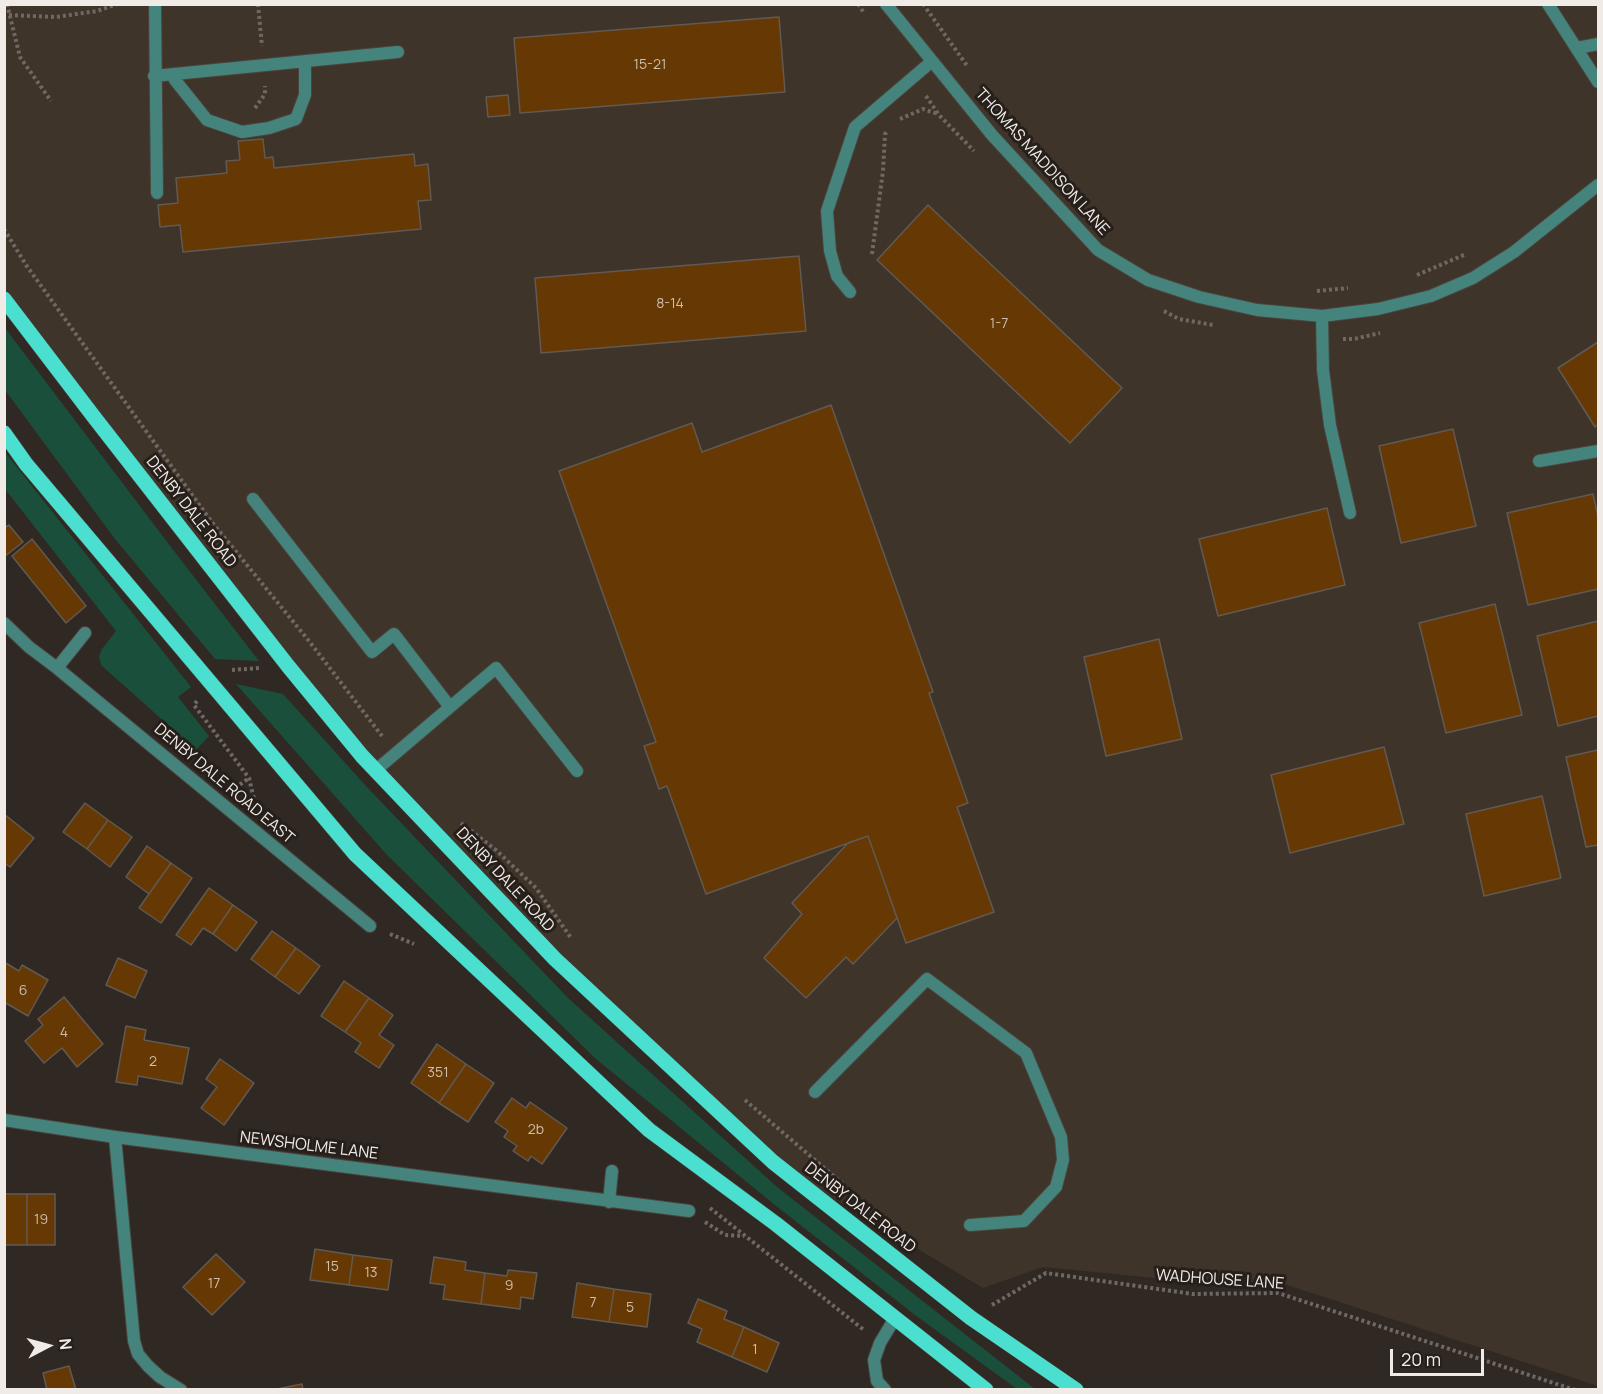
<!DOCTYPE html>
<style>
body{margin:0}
#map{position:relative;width:1603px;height:1394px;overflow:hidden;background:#302923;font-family:Manrope,sans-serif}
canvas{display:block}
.frame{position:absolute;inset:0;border:6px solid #f0ebe7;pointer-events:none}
.north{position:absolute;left:18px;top:1316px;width:60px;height:60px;-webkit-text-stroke:4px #261f1a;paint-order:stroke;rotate:84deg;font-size:16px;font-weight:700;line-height:24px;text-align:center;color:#f0ebe7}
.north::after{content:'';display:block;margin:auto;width:21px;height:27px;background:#f0ebe7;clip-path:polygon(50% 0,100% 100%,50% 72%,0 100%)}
.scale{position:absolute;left:1390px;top:1349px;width:94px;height:27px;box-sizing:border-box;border:3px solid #f0ebe7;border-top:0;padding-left:8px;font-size:18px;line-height:21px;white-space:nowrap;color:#f0ebe7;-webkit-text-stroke:4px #261f1a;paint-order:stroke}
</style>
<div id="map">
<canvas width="1603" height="1394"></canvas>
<div class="frame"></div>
<div class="north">N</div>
<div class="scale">20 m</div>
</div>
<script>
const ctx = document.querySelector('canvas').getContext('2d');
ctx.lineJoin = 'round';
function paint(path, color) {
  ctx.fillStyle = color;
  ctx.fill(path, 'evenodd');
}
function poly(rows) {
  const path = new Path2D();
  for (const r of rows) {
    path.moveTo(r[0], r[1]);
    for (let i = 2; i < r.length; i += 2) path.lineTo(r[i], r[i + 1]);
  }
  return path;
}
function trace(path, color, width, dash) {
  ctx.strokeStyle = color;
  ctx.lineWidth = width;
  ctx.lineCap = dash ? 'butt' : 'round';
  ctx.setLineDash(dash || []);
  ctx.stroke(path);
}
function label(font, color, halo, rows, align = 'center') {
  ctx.font = font + ' Manrope,sans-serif';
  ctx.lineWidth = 6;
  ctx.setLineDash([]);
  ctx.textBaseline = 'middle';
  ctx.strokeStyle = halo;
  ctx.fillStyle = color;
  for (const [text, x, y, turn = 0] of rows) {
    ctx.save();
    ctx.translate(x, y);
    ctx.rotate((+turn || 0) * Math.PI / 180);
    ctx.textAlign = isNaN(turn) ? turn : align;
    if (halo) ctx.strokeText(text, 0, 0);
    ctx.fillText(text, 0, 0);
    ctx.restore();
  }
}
const built = poly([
 [5,5,1598,5,1598,1386,1278,1282,1195,1282,1043,1267,983,1288,773,1162,555,959,362,756,5,299]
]);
const green = poly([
 [5,328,174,551,259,661,215,659,115,539,5,390],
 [5,452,191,687,178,697,209,736,196,750,101,665,99,656,102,649,116,631,5,489],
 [236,684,283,694,366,786,568,998,777,1187,1035,1389,1017,1389,915,1315,775,1205,596,1059,387,855]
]);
const building = poly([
 [779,17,785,92,520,113,514,38,779,17],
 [508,95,510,115,488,117,486,97,508,95],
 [263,139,265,158,273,157,274,168,414,154,415,166,428,164,431,200,418,201,421,229,183,252,180,225,160,227,158,205,178,203,176,178,227,173,226,161,240,160,238,141,263,139],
 [928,205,1122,388,1070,443,877,260,928,205],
 [799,256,806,331,541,353,535,278,799,256],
 [1598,342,1598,424,1595,427,1558,368,1598,342],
 [831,405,933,692,929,693,968,803,957,807,994,912,906,943,868,836,706,894,667,786,659,789,644,746,656,742,559,471,692,423,702,452,831,405],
 [1453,429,1476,526,1401,543,1379,446,1453,429],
 [1593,494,1598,517,1598,589,1528,605,1507,513,1593,494],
 [1327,508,1345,585,1218,616,1199,539,1327,508],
 [9,525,23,542,4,557,4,528,9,525],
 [32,539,86,606,66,623,12,556,32,539],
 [1495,604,1522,715,1446,733,1419,623,1495,604],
 [1598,621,1598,716,1558,726,1537,636,1598,621],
 [1159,639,1182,739,1106,756,1084,657,1159,639],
 [1384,747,1404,824,1290,853,1271,775,1384,747],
 [1598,750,1598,845,1586,847,1566,757,1598,750],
 [1542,796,1561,878,1484,896,1466,814,1542,796],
 [85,803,108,820,87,849,63,832,85,803],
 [4,814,34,838,10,867,4,863,4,814],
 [108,820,132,837,110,867,87,849,108,820],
 [868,836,897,918,853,964,846,957,806,998,764,958,802,914,792,903,848,843,868,836],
 [147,846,171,863,149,894,126,877,147,846],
 [171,863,192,878,161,923,139,908,171,863],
 [209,888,233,905,213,934,203,928,191,945,176,935,209,888],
 [233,905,257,922,236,951,213,934,233,905],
 [272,931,296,948,275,977,251,959,272,931],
 [296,948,320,966,299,994,275,977,296,948],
 [118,958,147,971,135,998,106,985,118,958],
 [4,962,19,971,22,965,48,980,28,1016,4,1002,4,962],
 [344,981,369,998,345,1032,321,1016,344,981],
 [64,997,103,1044,77,1067,62,1048,44,1063,25,1041,43,1025,38,1019,64,997],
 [369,998,393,1015,379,1035,394,1045,379,1068,355,1052,361,1043,345,1032,369,998],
 [126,1026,146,1030,144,1040,189,1048,182,1084,138,1076,137,1085,116,1082,126,1026],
 [437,1044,466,1064,439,1103,411,1083,437,1044],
 [220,1059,254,1083,224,1125,201,1108,217,1087,206,1079,220,1059],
 [466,1064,494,1083,468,1122,439,1103,466,1064],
 [512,1098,526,1108,530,1102,567,1128,542,1164,531,1156,528,1161,513,1151,517,1146,504,1137,508,1131,495,1122,512,1098],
 [4,1194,27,1194,27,1245,4,1245,4,1194],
 [27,1194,55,1194,55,1245,27,1245,27,1194],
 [315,1249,353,1255,349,1285,310,1280,315,1249],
 [216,1254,245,1282,212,1315,183,1287,216,1254],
 [353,1255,392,1260,388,1290,349,1285,353,1255],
 [434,1257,466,1262,465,1270,485,1273,481,1304,443,1299,445,1285,430,1283,434,1257],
 [508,1270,537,1273,533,1299,521,1297,520,1309,481,1304,485,1273,507,1276,508,1270],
 [577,1283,614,1289,609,1322,572,1317,577,1283],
 [614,1289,651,1294,647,1327,609,1322,614,1289],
 [698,1299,727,1311,724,1319,744,1327,732,1357,697,1342,702,1329,688,1323,698,1299],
 [744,1327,779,1343,767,1372,732,1357,744,1327],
 [69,1366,76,1390,47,1390,43,1373,69,1366],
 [302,1384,303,1390,272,1390,302,1384]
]);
const path = poly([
 [7,4,20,57,51,101],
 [258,4,262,46],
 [858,4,864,13],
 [923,4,968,67],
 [9,15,56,17,97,11,117,4],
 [926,96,939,115,974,151],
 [255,108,265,94,265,86],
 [900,119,923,109,938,114],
 [4,229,26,265,211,521,309,641,382,736],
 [872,254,883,171,885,134,887,132],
 [1417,275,1466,254],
 [1317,291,1348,288],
 [1164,311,1179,319,1213,325],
 [1343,339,1354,339,1380,333],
 [232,670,260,668],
 [197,701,194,705,249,778,254,799],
 [235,788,249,778],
 [461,823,496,850,536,888,571,938],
 [390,934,414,944],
 [745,1100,844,1185],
 [710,1208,864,1330],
 [705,1222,725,1235,744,1236],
 [992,1305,1046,1273,1193,1294,1278,1293,1575,1390]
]);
const service = poly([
 [155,4,157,193],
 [1548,4,1598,82],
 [1577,48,1598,44],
 [173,74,175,80,207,120,242,132,269,128,296,119,305,95,305,61],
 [154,76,398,52],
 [850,292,837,276,830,251,827,211,855,127,931,62],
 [1322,316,1323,370,1330,425,1350,513],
 [1539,461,1598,451],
 [253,499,372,652,394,634,450,707],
 [376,770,496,668,577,771],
 [815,1092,927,979,1026,1053,1061,1137,1063,1160,1056,1187,1024,1221,970,1225],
 [115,1137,134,1341,138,1354,148,1366,160,1377,181,1390],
 [885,1390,877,1381,874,1360,880,1343,895,1318]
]);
const minor = poly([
 [4,623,29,647,57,668,370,926],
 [57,668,85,633],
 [4,1120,115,1137,689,1211],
 [609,1202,612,1171]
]);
const tertiary = poly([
 [886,4,992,135,1098,250,1148,280,1199,297,1257,310,1322,316,1378,309,1431,296,1473,278,1514,252,1598,185]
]);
const primary = poly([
 [4,299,94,417,288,666,362,756,555,959,773,1162,971,1318,1076,1390],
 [4,433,26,464,355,854,649,1130,776,1224,986,1390]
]);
const numberNames = [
 ["15-21",650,65],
 ["8-14",670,304],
 ["1-7",999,324],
 ["6",23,991],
 ["4",64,1033],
 ["2",153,1062],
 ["351",438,1073],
 ["2b",536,1130],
 ["19",41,1220],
 ["15",332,1267],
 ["13",371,1273],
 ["17",214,1284],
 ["9",509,1286],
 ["7",593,1303],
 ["5",630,1308],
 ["1",755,1350]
];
const streetNames = [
 ["THOMAS MADDISON LANE",1042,162,48],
 ["DENBY DALE ROAD",191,512,52],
 ["DENBY DALE ROAD EAST",224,784,40],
 ["DENBY DALE ROAD",505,880,47],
 ["NEWSHOLME LANE",309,1146,7],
 ["DENBY DALE ROAD",860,1208,38],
 ["WADHOUSE LANE",1220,1280,4]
];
paint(built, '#3f342a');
paint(green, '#1a4f3b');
paint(building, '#663904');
trace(building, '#615953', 1.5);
trace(service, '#4b443e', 14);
trace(minor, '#4b443e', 14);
trace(tertiary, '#4b443e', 14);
trace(primary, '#4b443e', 16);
trace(path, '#6f6863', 4, [3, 3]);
trace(service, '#45847c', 12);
trace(minor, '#45847c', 12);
trace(tertiary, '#45847c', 12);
trace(primary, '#4bdfcf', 15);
label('14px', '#cebeae', null, numberNames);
label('16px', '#f0ebe7', '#261f1a', streetNames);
</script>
